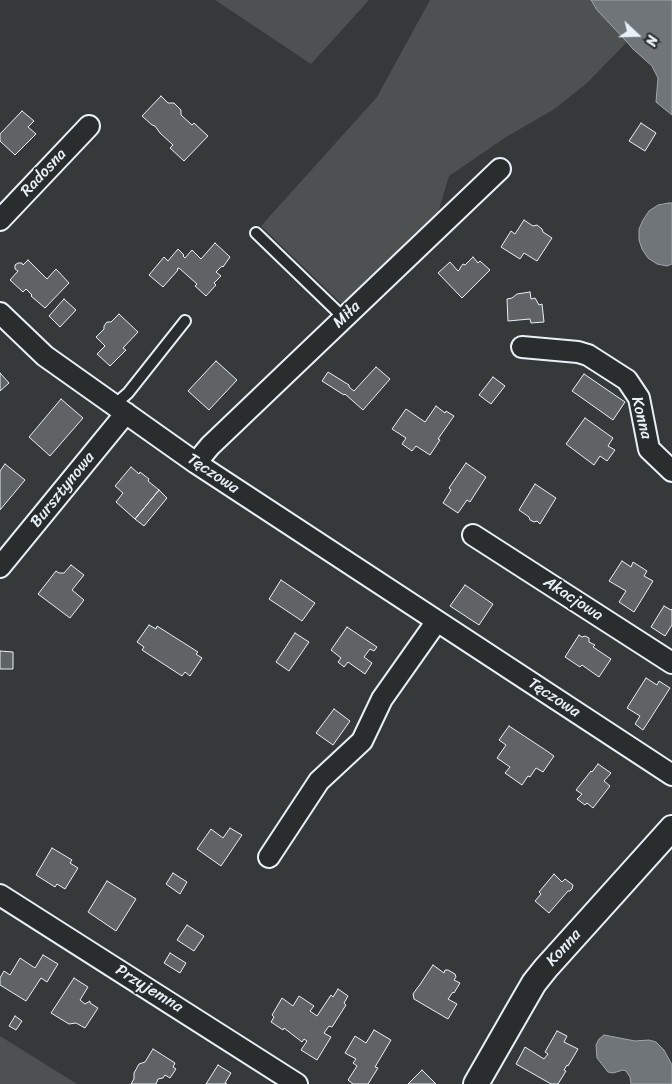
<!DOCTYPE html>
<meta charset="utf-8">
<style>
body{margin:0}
#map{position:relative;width:672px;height:1084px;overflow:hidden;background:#35393a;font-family:Sriracha,sans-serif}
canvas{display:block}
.north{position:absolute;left:612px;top:10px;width:50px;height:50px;-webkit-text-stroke:4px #2a2d2e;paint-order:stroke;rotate:111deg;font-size:14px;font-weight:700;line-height:20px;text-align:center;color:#e8f1f8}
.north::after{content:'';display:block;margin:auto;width:18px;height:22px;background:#e8f1f8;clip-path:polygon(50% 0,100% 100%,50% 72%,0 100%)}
</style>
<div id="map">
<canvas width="672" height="1084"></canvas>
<div class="north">N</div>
</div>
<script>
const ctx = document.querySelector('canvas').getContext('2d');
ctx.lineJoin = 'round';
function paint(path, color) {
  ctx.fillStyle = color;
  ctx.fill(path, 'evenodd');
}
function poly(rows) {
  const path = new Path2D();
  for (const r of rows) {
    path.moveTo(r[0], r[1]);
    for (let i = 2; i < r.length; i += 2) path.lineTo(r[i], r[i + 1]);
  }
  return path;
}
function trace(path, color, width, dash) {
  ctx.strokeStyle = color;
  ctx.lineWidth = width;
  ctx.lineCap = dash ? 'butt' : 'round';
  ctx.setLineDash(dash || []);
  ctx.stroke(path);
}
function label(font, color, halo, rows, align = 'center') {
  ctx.font = font + ' Sriracha,sans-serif';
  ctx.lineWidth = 4;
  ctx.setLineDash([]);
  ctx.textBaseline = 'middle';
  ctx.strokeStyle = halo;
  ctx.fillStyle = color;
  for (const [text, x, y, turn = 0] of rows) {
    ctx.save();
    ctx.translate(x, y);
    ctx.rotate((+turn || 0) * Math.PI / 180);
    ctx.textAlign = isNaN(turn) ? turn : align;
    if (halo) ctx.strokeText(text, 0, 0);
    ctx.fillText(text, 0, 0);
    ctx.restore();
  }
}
const green = poly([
 [215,0,369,0,311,64],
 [430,0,591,0,597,10,627,42,586,84,553,110,506,137,449,176,438,213,345,307,261,226,377,97],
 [0,1036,77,1084,0,1084]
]);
const water = poly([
 [591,0,672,0,672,115,656,102,658,78,652,66,633,49,627,42,597,10,591,0],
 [669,203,672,203,672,264,667,266,657,264,648,258,642,249,639,240,639,229,643,220,649,211,658,205,669,203],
 [604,1035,635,1041,649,1040,656,1042,664,1050,672,1065,672,1084,631,1084,630,1077,626,1071,623,1070,613,1073,608,1072,597,1058,596,1045,599,1039,604,1035]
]);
const building = poly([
 [161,96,168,103,174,103,181,110,181,115,192,125,194,123,208,136,184,161,170,148,173,145,160,133,155,126,152,125,142,116,161,96],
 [22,111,34,121,28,127,36,134,15,155,0,141,0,134,22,111],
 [641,123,656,133,645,151,629,141,641,123],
 [524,220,533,226,537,225,542,229,543,232,552,238,537,261,524,253,520,259,501,247,511,231,515,234,524,220],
 [215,243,230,257,223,267,222,266,216,272,221,276,214,283,216,285,206,296,195,286,197,284,179,268,177,269,178,270,163,287,149,275,164,257,168,261,178,249,184,255,183,256,185,258,192,250,201,259,215,243],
 [473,257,478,263,480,261,490,270,462,298,438,273,450,262,458,271,460,269,460,268,463,264,465,265,473,257],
 [28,260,47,279,56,269,69,283,45,308,31,296,32,295,26,289,23,292,10,280,18,271,15,269,15,265,18,263,22,263,23,265,28,260],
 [530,292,531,299,535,298,539,305,542,304,544,322,531,323,530,319,508,321,507,299,512,298,517,294,530,292],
 [64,299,76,310,60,327,49,316,64,299],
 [119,314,138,332,123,348,126,350,110,366,97,354,105,346,96,337,104,329,104,326,107,322,111,322,119,314],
 [216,361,237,380,209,410,188,391,216,361],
 [376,367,390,379,363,410,345,394,344,395,322,381,328,372,349,385,349,387,354,391,376,367],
 [0,373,9,383,0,391,0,373],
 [584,374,625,402,613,420,572,391,584,374],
 [493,377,505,386,491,404,479,395,493,377],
 [61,399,83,418,50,456,29,437,61,399],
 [436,406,445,413,446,411,454,416,438,439,440,440,430,455,416,446,412,451,402,444,406,438,392,429,406,409,425,422,436,406],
 [585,418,613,438,608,446,615,450,607,461,600,456,594,465,566,444,585,418],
 [466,463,486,477,470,502,467,500,458,513,443,503,451,490,449,488,466,463],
 [5,464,25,480,0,510,0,471,5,464],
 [131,467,139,474,140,472,149,479,148,481,159,490,135,519,116,502,123,493,115,486,131,467],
 [535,484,556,498,540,524,537,521,534,522,530,520,529,517,519,510,535,484],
 [159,490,167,498,144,526,135,519,159,490],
 [622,561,631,567,633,562,647,571,644,576,653,581,634,612,619,602,626,591,609,581,622,561],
 [71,565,84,575,72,590,84,600,70,618,38,594,56,571,59,573,64,573,71,565],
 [281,580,315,603,302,621,269,599,281,580],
 [465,585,493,604,479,625,450,606,465,585],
 [664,606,671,610,672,609,672,625,665,636,651,627,664,606],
 [149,625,156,629,157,626,198,652,196,654,202,658,190,676,185,672,182,676,142,650,144,647,137,642,149,625],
 [347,627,377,647,374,651,370,649,364,657,372,663,365,674,348,662,344,667,338,662,341,658,331,650,347,627],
 [295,633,309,642,289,671,276,662,295,633],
 [579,635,582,637,585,636,589,638,589,642,595,645,593,647,611,659,599,677,582,665,580,667,565,657,579,635],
 [0,651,13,652,13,669,0,669,0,651],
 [646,678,657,685,659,681,670,688,643,730,635,724,640,716,627,708,646,678],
 [334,709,350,721,333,745,316,733,334,709],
 [509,726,544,749,554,756,543,772,536,768,530,777,528,776,522,785,505,773,510,767,497,758,506,745,499,740,509,726],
 [598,764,611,773,604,781,610,786,593,808,587,803,585,805,577,799,582,794,576,790,591,771,592,772,598,764],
 [230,828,242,835,221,866,197,849,211,829,223,838,230,828],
 [52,848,72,860,70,863,78,868,65,889,57,884,55,887,36,875,52,848],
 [173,873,187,882,180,894,166,884,173,873],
 [554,874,562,882,565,879,573,885,572,889,570,891,568,891,549,913,535,901,541,894,539,892,554,874],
 [107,881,136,899,116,931,88,912,107,881],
 [187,925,204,936,194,951,177,940,187,925],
 [170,953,186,963,180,973,164,963,170,953],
 [43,955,58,964,47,982,41,978,26,1001,0,985,0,978,4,971,10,975,20,958,35,968,43,955],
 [433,965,444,973,445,970,448,970,455,974,456,977,454,980,460,983,454,993,453,992,448,999,457,1004,448,1019,414,999,413,994,418,987,419,986,433,965],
 [74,978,88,987,80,1000,85,1004,90,1001,90,1003,98,1008,85,1028,76,1023,69,1024,51,1013,74,978],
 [338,989,348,996,344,1003,346,1005,332,1027,329,1026,324,1033,331,1037,317,1060,301,1050,307,1041,304,1039,302,1042,284,1028,283,1030,271,1022,274,1017,272,1015,282,998,293,1006,299,996,314,1006,310,1011,317,1016,331,995,333,997,338,989],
 [15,1016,22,1021,16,1030,9,1026,15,1016],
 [374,1030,391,1040,375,1067,378,1068,368,1084,353,1084,348,1080,357,1066,353,1063,356,1059,345,1053,355,1036,366,1043,374,1030],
 [557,1031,567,1036,564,1042,578,1049,568,1066,567,1065,564,1070,566,1071,558,1084,551,1084,516,1064,525,1047,544,1059,548,1054,545,1052,557,1031],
 [153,1049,175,1063,173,1067,176,1069,170,1078,165,1075,163,1078,158,1079,156,1084,131,1084,134,1079,134,1073,139,1064,145,1062,153,1049],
 [218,1065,231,1073,225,1083,227,1084,206,1084,218,1065],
 [422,1070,436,1084,408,1084,422,1070]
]);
const service = poly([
 [256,233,344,318],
 [114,405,128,393,185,321]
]);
const minor = poly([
 [0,220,89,126],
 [0,313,45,356,196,463,672,775],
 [522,347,578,352,588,355,627,380,639,398,649,449,672,471],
 [196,463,210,446,500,169],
 [473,535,672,663],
 [0,567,126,413],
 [269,857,319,781,362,741,382,699,437,621],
 [0,895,297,1084]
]);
const tertiary = poly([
 [476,1084,523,1002,534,983,546,968,672,828]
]);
const streetNames = [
 ["Radosna",44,173,-47],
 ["Miła",347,315,-44],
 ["Konna",641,418,76],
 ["Tęczowa",213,474,34],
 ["Bursztynowa",63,490,-51],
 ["Akacjowa",573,599,33],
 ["Tęczowa",554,698,33],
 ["Konna",564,948,-48],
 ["Przyjemna",149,989,32]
];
paint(green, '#4d5152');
paint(water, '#707579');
trace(water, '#a0a7ac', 1);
paint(building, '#5f6365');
trace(building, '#e8f1f8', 1);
trace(service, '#e8f1f8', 14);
trace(minor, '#e8f1f8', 24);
trace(tertiary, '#e8f1f8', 28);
trace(service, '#2a2d2e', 10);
trace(minor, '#2a2d2e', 20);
trace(tertiary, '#2a2d2e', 24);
label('16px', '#e8f1f8', '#2a2d2e', streetNames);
</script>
